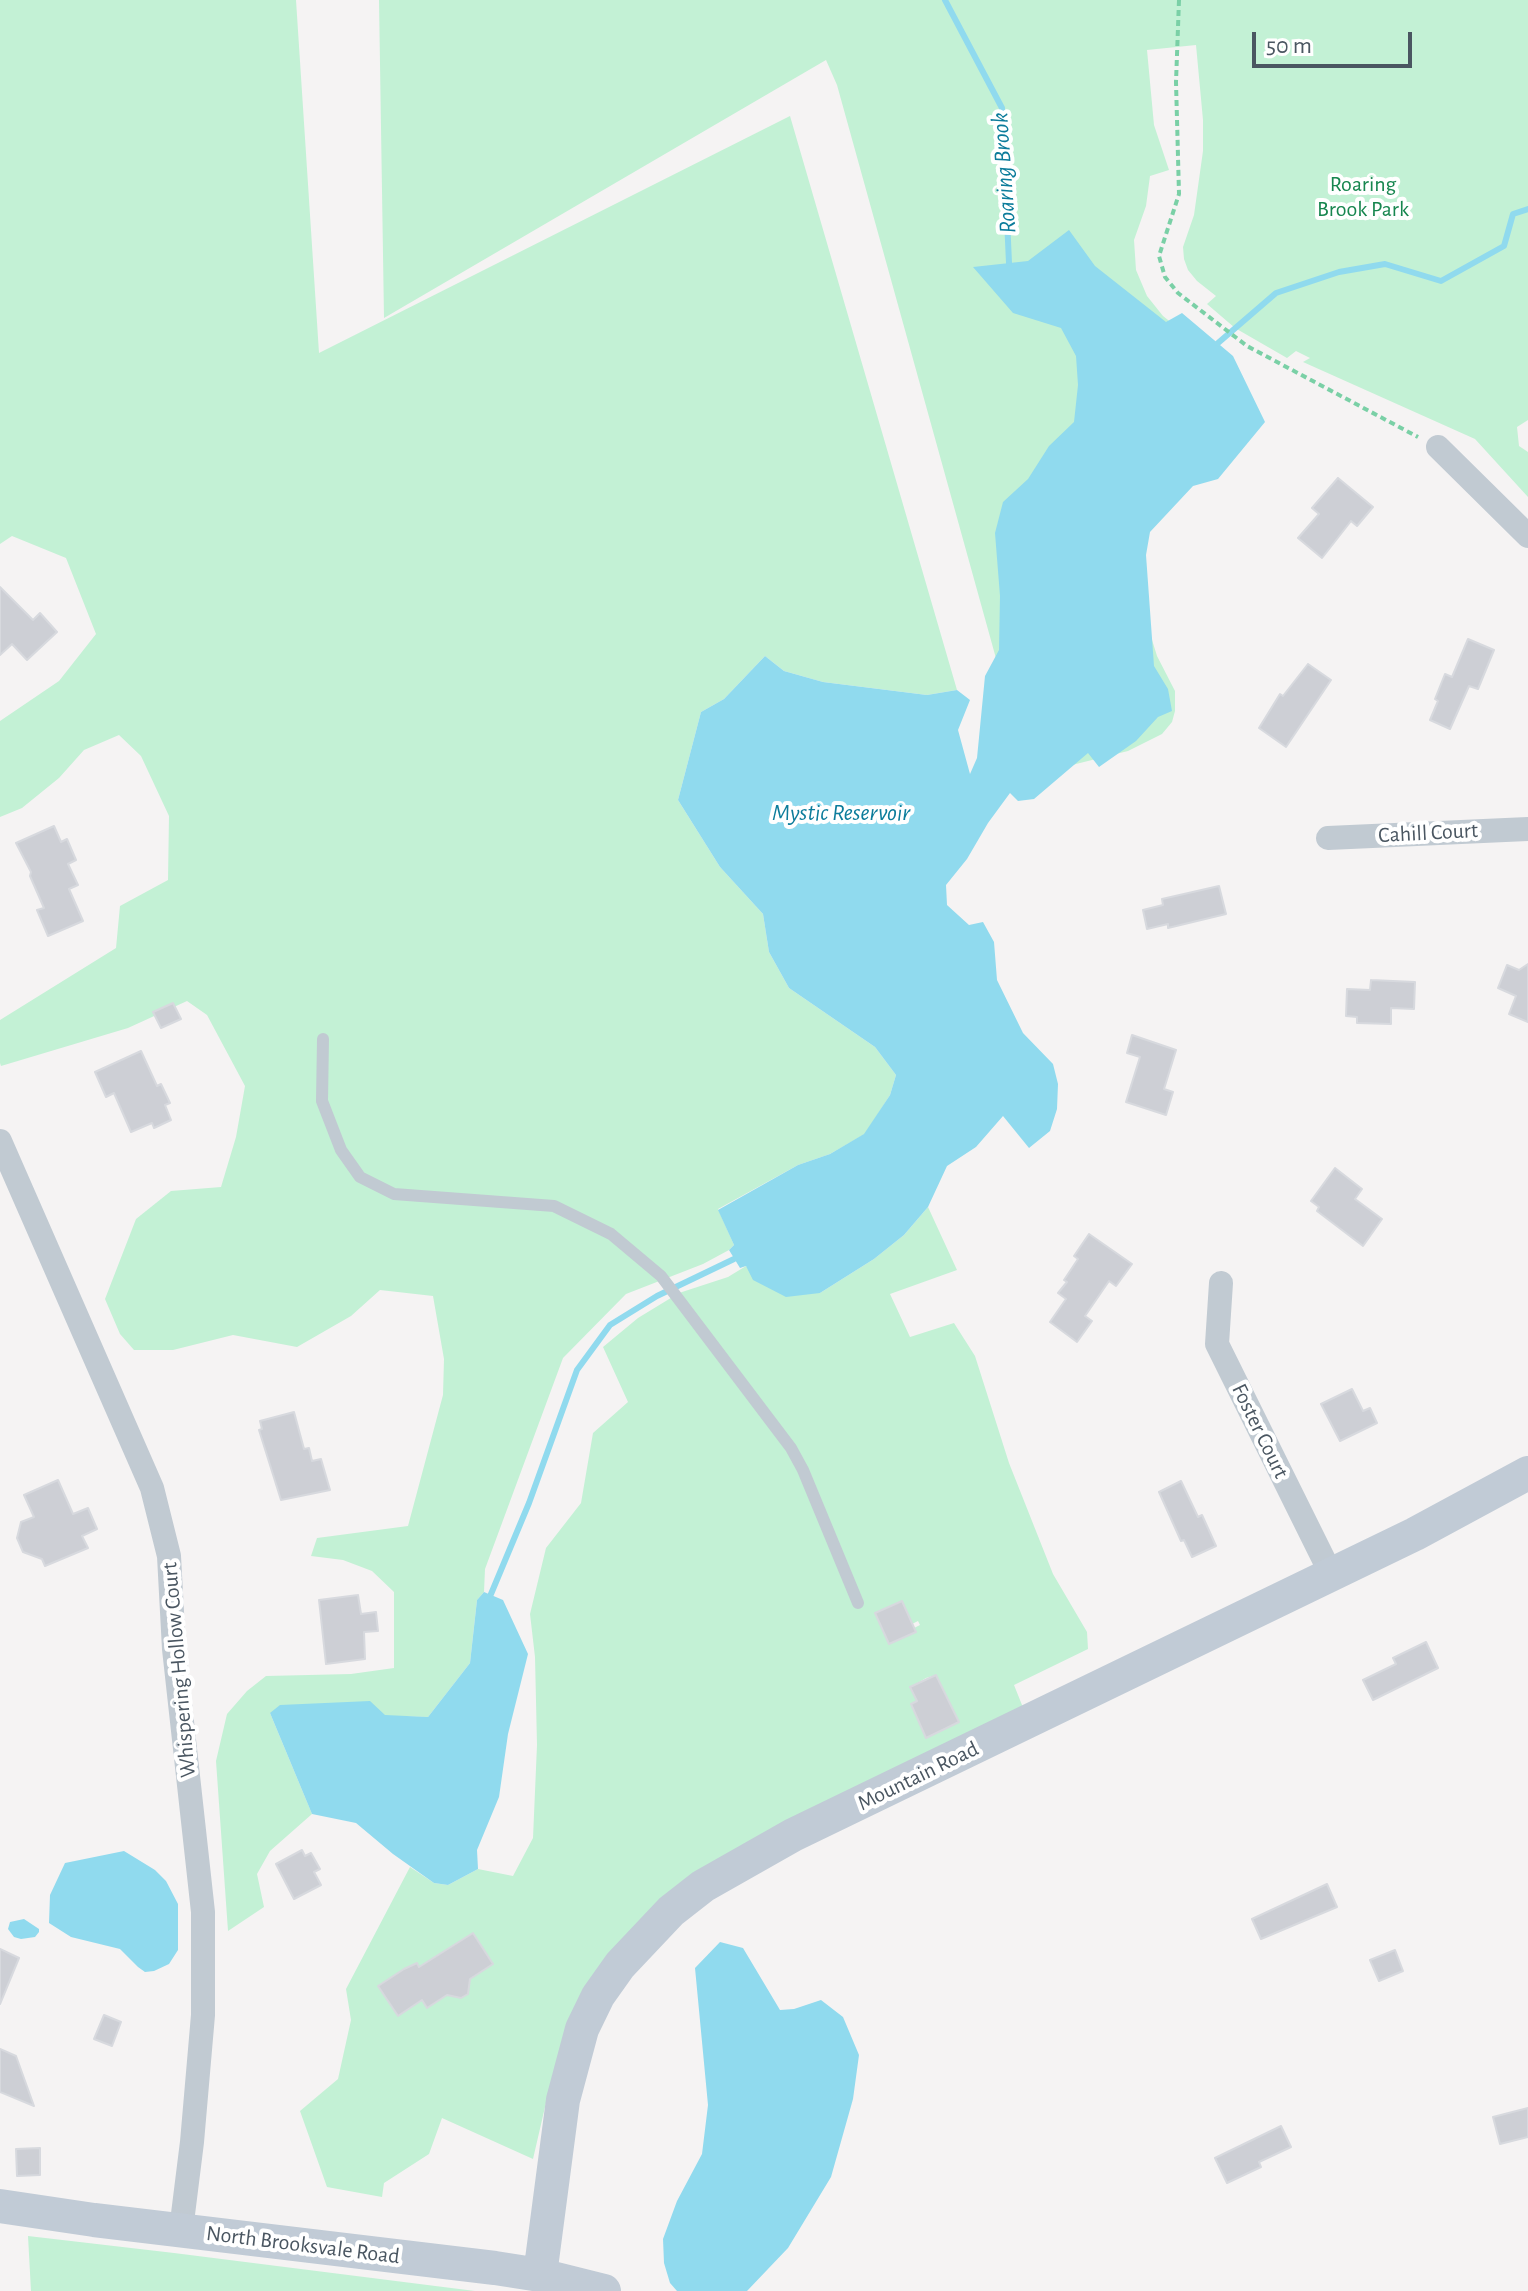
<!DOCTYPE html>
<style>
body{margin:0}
#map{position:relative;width:1528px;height:2291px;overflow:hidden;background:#f5f3f3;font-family:"Alegreya Sans",sans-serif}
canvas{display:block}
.scale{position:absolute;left:1252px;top:32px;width:160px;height:36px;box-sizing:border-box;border:4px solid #4a5661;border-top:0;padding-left:10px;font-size:24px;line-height:28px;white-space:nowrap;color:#4a5661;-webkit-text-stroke:6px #fff;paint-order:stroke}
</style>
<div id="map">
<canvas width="1528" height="2291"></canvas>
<div class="scale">50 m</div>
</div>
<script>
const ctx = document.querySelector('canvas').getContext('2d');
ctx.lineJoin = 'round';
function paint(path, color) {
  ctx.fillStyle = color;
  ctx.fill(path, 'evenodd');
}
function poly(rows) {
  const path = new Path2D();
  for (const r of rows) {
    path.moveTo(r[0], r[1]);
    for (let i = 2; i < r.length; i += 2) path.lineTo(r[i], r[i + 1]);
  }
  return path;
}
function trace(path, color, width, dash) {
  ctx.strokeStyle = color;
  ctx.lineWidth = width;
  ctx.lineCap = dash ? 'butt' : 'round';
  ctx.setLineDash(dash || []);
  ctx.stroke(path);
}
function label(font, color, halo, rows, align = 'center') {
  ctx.font = font + ' "Alegreya Sans",sans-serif';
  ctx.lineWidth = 8;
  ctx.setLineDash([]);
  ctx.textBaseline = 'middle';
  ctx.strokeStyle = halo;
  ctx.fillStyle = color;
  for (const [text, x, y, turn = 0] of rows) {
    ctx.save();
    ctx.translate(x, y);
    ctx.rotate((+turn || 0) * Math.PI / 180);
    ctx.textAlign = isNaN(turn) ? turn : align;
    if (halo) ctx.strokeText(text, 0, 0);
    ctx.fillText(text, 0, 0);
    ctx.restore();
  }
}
const green = poly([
 [0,0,296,0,319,353,790,116,957,690,927,695,823,682,784,671,765,656,724,699,701,712,678,800,720,867,763,914,769,952,789,988,875,1047,896,1075,890,1095,865,1134,830,1154,798,1165,718,1209,734,1245,729,1250,703,1264,626,1294,563,1358,485,1569,484,1592,477,1600,470,1663,428,1717,270,1713,312,1814,270,1851,257,1874,264,1907,228,1931,216,1761,227,1714,247,1691,266,1676,351,1674,394,1668,394,1592,372,1571,343,1560,311,1556,317,1538,408,1526,443,1395,444,1359,433,1296,380,1290,351,1316,297,1347,233,1335,173,1350,134,1350,120,1334,105,1299,136,1219,171,1191,221,1187,236,1137,245,1086,207,1015,187,1001,128,1028,1,1066,0,1063,0,1020,116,948,120,906,168,880,169,816,141,756,119,735,84,750,59,778,22,808,0,817,0,721,59,681,96,634,66,558,12,536,0,544],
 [379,0,1528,0,1528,420,1517,427,1519,446,1528,452,1528,497,1475,439,1303,362,1310,358,1296,351,1287,358,1235,328,1207,304,1216,296,1197,281,1188,270,1184,259,1183,247,1194,215,1203,151,1203,120,1196,45,1147,50,1154,125,1169,170,1150,176,1146,206,1134,240,1136,270,1147,296,1163,316,1197,343,1136,522,1140,601,1157,656,1175,691,1175,711,1172,722,1162,734,1128,751,1076,764,1030,781,837,85,826,60,384,318],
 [928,1207,957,1270,890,1294,910,1337,954,1323,975,1356,1009,1463,1053,1574,1087,1632,1088,1649,1014,1685,1024,1710,707,1868,551,2081,533,2159,442,2118,429,2154,384,2183,382,2197,327,2187,300,2111,338,2079,351,2020,346,1989,410,1867,434,1883,448,1885,478,1869,513,1876,533,1838,537,1745,535,1657,530,1614,546,1548,581,1503,593,1433,628,1402,603,1347,638,1318,679,1293,728,1277,746,1266,751,1272,820,1293,874,1259,904,1235],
 [902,1601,912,1624,918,1621,920,1625,914,1628,916,1632,889,1644,875,1613],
 [936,1675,959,1722,926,1737,911,1704,917,1701,911,1687,926,1678],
 [473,1933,493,1964,470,1979,461,1998,447,1995,422,2000,398,2016,419,1967],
 [28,2236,174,2253,475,2291,31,2291]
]);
const water = poly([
 [1069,230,1095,266,1166,322,1182,313,1233,356,1265,422,1218,479,1193,486,1150,532,1146,555,1154,666,1168,689,1172,711,1158,717,1136,741,1099,767,1088,753,1034,799,1018,801,1010,793,988,823,967,859,946,885,947,905,969,925,983,922,994,942,997,980,1023,1033,1053,1064,1058,1084,1057,1109,1050,1131,1029,1148,1003,1116,976,1147,947,1166,928,1207,904,1235,874,1259,820,1293,786,1297,753,1280,746,1266,740,1268,729,1250,734,1245,718,1210,798,1165,830,1154,864,1134,890,1095,896,1075,875,1047,789,988,769,952,763,914,720,867,678,800,701,712,724,699,765,656,784,671,823,682,927,695,957,690,970,700,958,730,970,774,977,758,985,676,999,650,1000,596,995,533,1003,502,1028,479,1049,446,1074,422,1078,385,1076,356,1061,328,1013,313,973,267,1028,261],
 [484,1592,503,1600,528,1654,508,1734,499,1797,477,1850,478,1869,448,1885,434,1883,393,1854,356,1823,312,1814,270,1713,280,1705,370,1701,385,1715,428,1717,470,1663,477,1600],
 [124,1851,155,1870,166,1881,178,1904,178,1950,169,1964,154,1971,145,1972,138,1967,120,1949,71,1937,49,1923,50,1895,65,1863],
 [24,1919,39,1929,39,1932,35,1937,21,1939,14,1937,8,1929,10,1922],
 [720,1942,743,1948,780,2010,794,2009,821,2000,843,2017,859,2055,853,2099,831,2177,788,2248,747,2291,677,2291,670,2283,664,2263,663,2239,677,2201,702,2154,708,2105,695,1968]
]);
const stream = poly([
 [945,0,1002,108,1009,263],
 [1218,343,1276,293,1339,272,1385,264,1441,281,1504,246,1513,214,1528,209],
 [491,1594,529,1503,577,1370,610,1325,657,1296,734,1259]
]);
const building = poly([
 [1338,478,1373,507,1357,526,1351,521,1322,558,1298,538,1319,514,1312,508,1338,478],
 [0,587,33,620,40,613,57,632,27,660,12,644,0,655,0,587],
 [1468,639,1494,650,1478,689,1469,686,1450,729,1430,720,1438,701,1435,699,1445,674,1452,677,1468,639],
 [1308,664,1331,680,1286,747,1259,728,1280,694,1283,696,1308,664],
 [54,826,61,842,67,839,76,860,68,864,78,885,69,889,83,921,48,936,37,910,44,908,30,876,31,872,16,843,54,826],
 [1219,886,1226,914,1168,928,1168,924,1147,929,1143,910,1163,905,1162,899,1219,886],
 [1528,964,1528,1022,1509,1014,1516,996,1498,988,1507,965,1519,970,1528,964],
 [1371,980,1415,982,1414,1009,1391,1008,1391,1024,1357,1023,1357,1017,1346,1016,1347,989,1370,990,1371,980],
 [173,1003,181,1019,161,1028,153,1012,173,1003],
 [1132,1035,1176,1050,1164,1089,1173,1092,1166,1115,1126,1102,1140,1057,1127,1053,1132,1035],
 [141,1051,157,1086,161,1084,170,1103,165,1105,171,1120,154,1128,152,1123,131,1132,114,1093,106,1097,95,1072,141,1051],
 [1335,1168,1362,1189,1355,1199,1382,1219,1363,1246,1317,1211,1319,1207,1311,1201,1335,1168],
 [1089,1234,1132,1264,1116,1286,1109,1281,1085,1316,1092,1321,1077,1342,1050,1322,1066,1299,1058,1293,1067,1282,1064,1280,1078,1259,1074,1256,1089,1234],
 [1352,1389,1363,1411,1370,1408,1377,1423,1340,1441,1321,1404,1352,1389],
 [294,1412,304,1449,309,1448,312,1461,321,1459,330,1490,281,1500,259,1430,262,1429,260,1421,294,1412],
 [58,1480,73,1514,88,1508,97,1529,82,1536,88,1548,45,1566,42,1559,23,1552,17,1538,21,1522,34,1517,24,1495,58,1480],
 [1181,1481,1198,1517,1202,1515,1216,1546,1192,1557,1184,1540,1181,1541,1159,1492,1181,1481],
 [358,1595,361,1614,376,1612,378,1631,364,1632,365,1659,326,1664,319,1600,358,1595],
 [902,1601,916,1632,889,1644,875,1613,902,1601],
 [1426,1642,1438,1668,1373,1700,1363,1680,1396,1664,1393,1658,1426,1642],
 [936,1675,959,1722,926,1738,911,1704,917,1701,910,1687,936,1675],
 [302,1850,305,1856,311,1853,320,1869,314,1872,321,1885,294,1899,276,1864,302,1850],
 [1327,1884,1337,1907,1261,1939,1252,1919,1327,1884],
 [473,1933,493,1964,470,1979,468,1994,461,1998,447,1995,427,2008,422,2000,398,2016,378,1986,404,1969,417,1963,419,1967,473,1933],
 [0,1949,19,1958,0,2004,0,1949],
 [1395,1950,1403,1971,1379,1981,1370,1960,1395,1950],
 [104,2015,121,2022,112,2046,94,2039,104,2015],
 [0,2049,16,2056,34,2106,0,2092,0,2049],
 [1528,2108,1528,2137,1500,2144,1493,2117,1528,2108],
 [1281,2126,1291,2147,1259,2162,1261,2167,1227,2183,1215,2158,1281,2126],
 [40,2148,40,2175,17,2176,16,2149,40,2148]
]);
const path = poly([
 [1179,0,1176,82,1179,194,1159,256,1165,277,1178,293,1247,346,1418,437]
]);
const lane = poly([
 [323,1039,322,1101,341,1150,360,1177,394,1194,554,1206,611,1234,661,1276,791,1448,803,1470,858,1603]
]);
const street = poly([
 [1438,447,1528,536],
 [1328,838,1528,829],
 [0,1141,152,1488,169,1556,174,1649,203,1912,203,2015,192,2142,181,2230],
 [1221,1283,1217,1344,1331,1574]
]);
const secondary = poly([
 [0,2206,94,2220,495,2268,540,2275,604,2291],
 [540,2275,563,2100,582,2029,598,1996,620,1965,671,1911,703,1886,793,1835,1415,1534,1528,1473]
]);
const parkNames = [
 ["Roaring",1363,184],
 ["Brook Park",1363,209]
];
const streetNames = [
 ["Cahill Court",1428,833,-3],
 ["Foster Court",1260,1431,64],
 ["Whispering Hollow Court",179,1670,-95],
 ["Mountain Road",918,1776,-26],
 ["North Brooksvale Road",303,2245,7]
];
const waterNames = [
 ["Roaring Brook",1004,173,-94],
 ["Mystic Reservoir",841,813]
];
paint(green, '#c3f1d5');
paint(water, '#90daee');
trace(stream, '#90daee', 6);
paint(building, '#cdcfd5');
trace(building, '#d7d9de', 2);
trace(path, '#7ad0a6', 4, [6, 4]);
trace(lane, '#c1cad2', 12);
trace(street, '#c1cad2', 24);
trace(secondary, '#c1cbd6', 34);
label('22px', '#17864f', '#fff', parkNames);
label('22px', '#4a5661', '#fff', streetNames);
label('italic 24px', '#0c7c9b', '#fff', waterNames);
</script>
